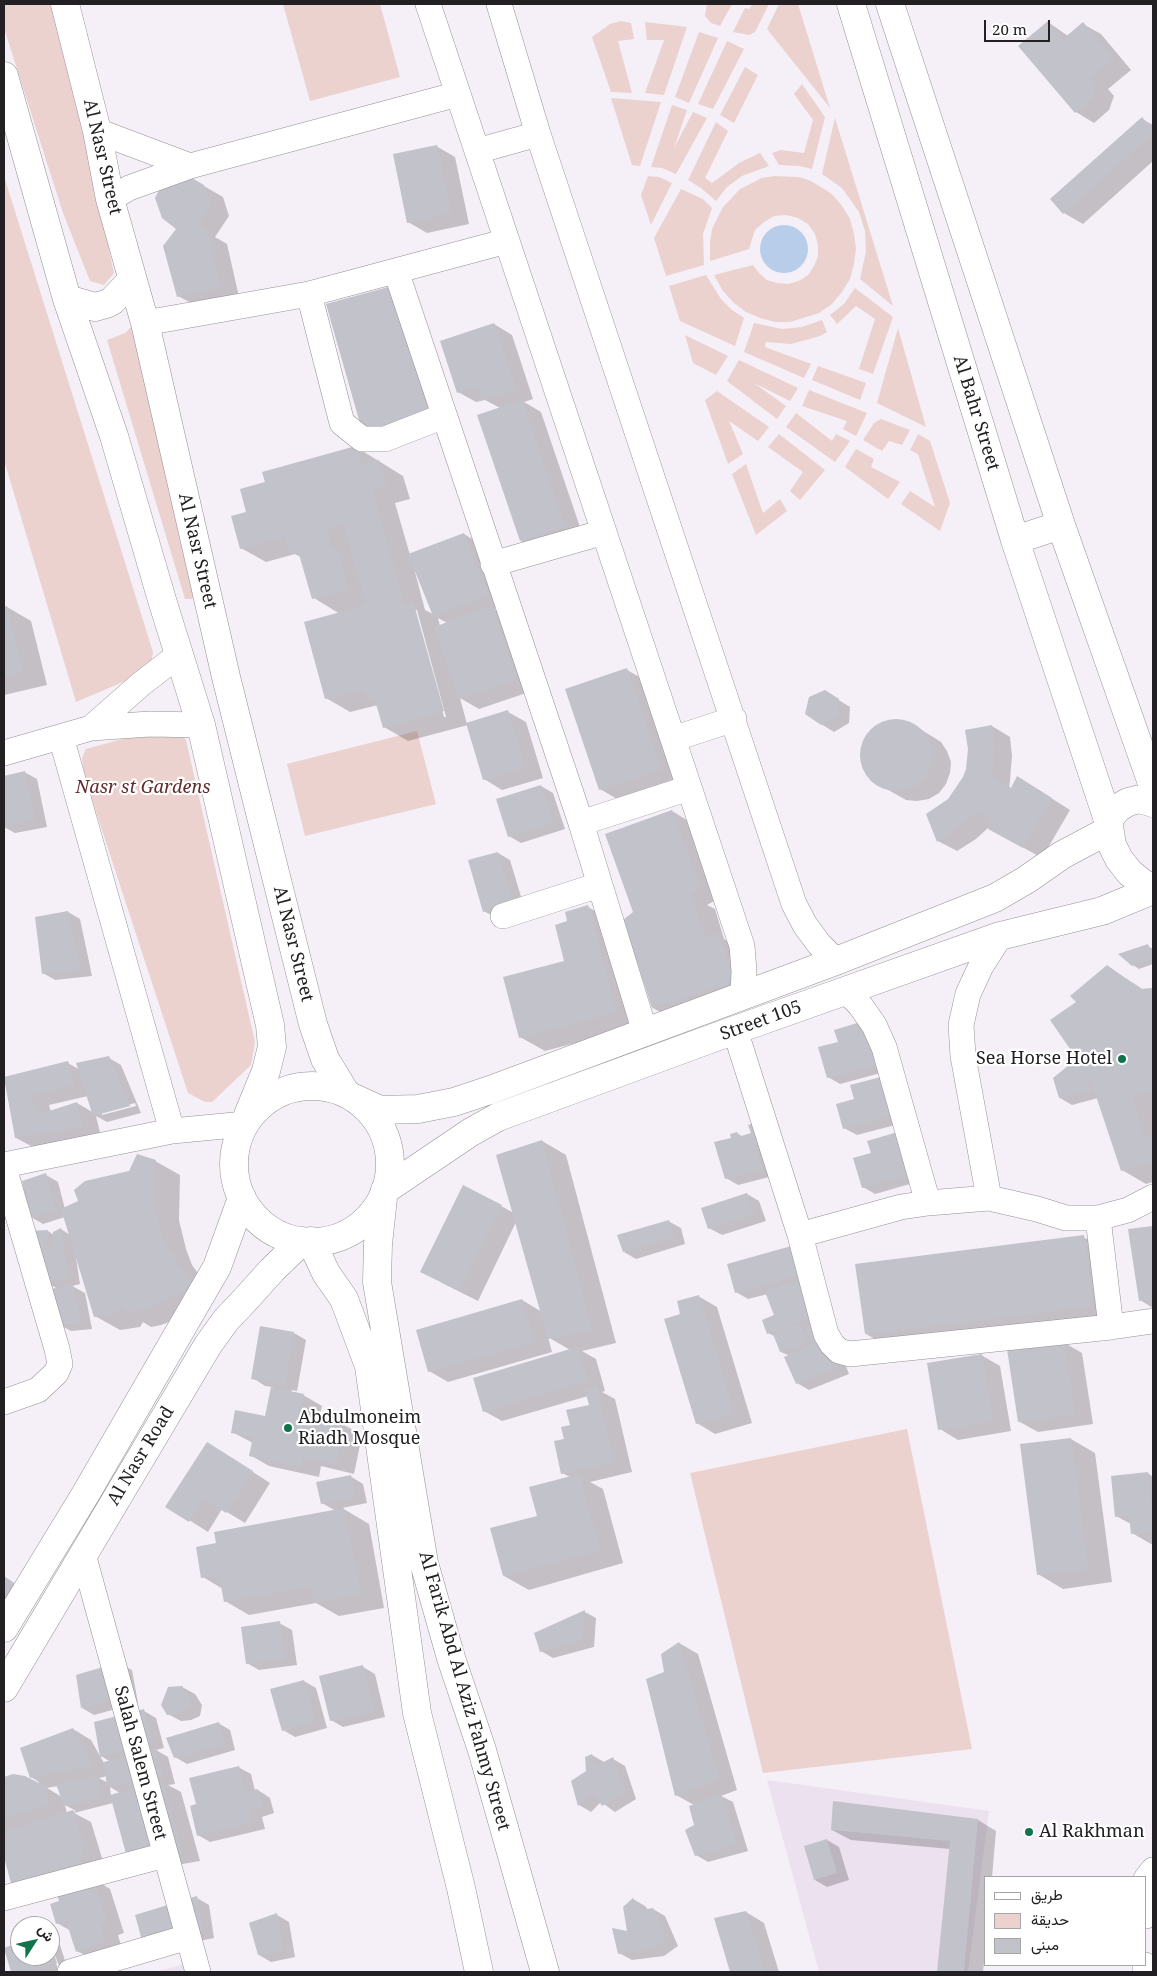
<!DOCTYPE html>
<meta charset="utf-8">
<style>
body{margin:0}
#map{position:relative;width:1157px;height:1976px;overflow:hidden;background:#f5eff7;font-family:"Noto Serif",Vazirmatn,serif}
canvas{display:block}
.frame{position:absolute;inset:0;border:5px solid #222022;pointer-events:none}
.legend{position:absolute;left:984px;top:1876px;width:162px;height:90px;box-sizing:border-box;background:#fff;border:1px solid #a7a6a7;margin:0;padding:6px 9px;list-style:none;font-size:15px;color:#222022}
.legend li{display:flex;align-items:center;gap:10px;height:25px}
.legend b{width:25px;border:1px solid #a7a6a7}
.north{position:absolute;left:10px;top:1916px;width:50px;height:50px;box-sizing:border-box;background:#fff;border:1px solid #a7a6a7;border-radius:50%;rotate:55deg;font-size:14px;font-weight:700;line-height:20px;text-align:center;color:#222022}
.north::after{content:'';display:block;margin:auto;width:18px;height:22px;background:#10734a;clip-path:polygon(50% 0,100% 100%,50% 72%,0 100%)}
.scale{position:absolute;left:984px;top:20px;width:66px;height:22px;box-sizing:border-box;border:2px solid #222022;border-top:0;padding-left:6px;font-size:15px;line-height:18px;white-space:nowrap;color:#222022;-webkit-text-stroke:4px #fff;paint-order:stroke}
</style>
<div id="map">
<canvas width="1157" height="1976"></canvas>
<div class="frame"></div>
<ul class="legend">
<li><b style="height:6px;background:#fff"></b>طريق</li>
<li><b style="height:14px;background:#ebd2cf"></b>حديقة</li>
<li><b style="height:14px;background:#c2c2cb"></b>مبنى</li>
</ul>
<div class="north">ش</div>
<div class="scale">20 m</div>
</div>
<script>
const ctx = document.querySelector('canvas').getContext('2d');
ctx.lineJoin = 'round';
function paint(path, color) {
  ctx.fillStyle = color;
  ctx.fill(path, 'evenodd');
}
function poly(rows) {
  const path = new Path2D();
  for (const r of rows) {
    if (r.length === 3) {
      path.moveTo(r[0] + r[2], r[1]);
      path.arc(r[0], r[1], r[2], 0, 2 * Math.PI);
      continue;
    }
    path.moveTo(r[0], r[1]);
    for (let i = 2; i < r.length; i += 2) path.lineTo(r[i], r[i + 1]);
  }
  return path;
}
function trace(path, color, width, dash) {
  ctx.strokeStyle = color;
  ctx.lineWidth = width;
  ctx.lineCap = dash ? 'butt' : 'round';
  ctx.setLineDash(dash || []);
  ctx.stroke(path);
}
function label(font, color, halo, rows, align = 'center') {
  ctx.font = font + ' "Noto Serif",serif';
  ctx.lineWidth = 4.5;
  ctx.setLineDash([]);
  ctx.textBaseline = 'middle';
  ctx.strokeStyle = halo;
  ctx.fillStyle = color;
  for (const [text, x, y, turn = 0] of rows) {
    ctx.save();
    ctx.translate(x, y);
    ctx.rotate((+turn || 0) * Math.PI / 180);
    ctx.textAlign = isNaN(turn) ? turn : align;
    if (halo) ctx.strokeText(text, 0, 0);
    ctx.fillText(text, 0, 0);
    ctx.restore();
  }
}
const built = poly([
 [767,1780,989,1811,968,1972,819,1972],
 [185,1964,187,1972,155,1972]
]);
const green = poly([
 [4,4,56,4,114,273,104,285,90,281,63,213,4,28],
 [283,4,380,4,400,77,310,101],
 [707,4,732,4,720,26,711,23,705,16],
 [753,4,769,4,755,32,749,35,733,32,745,8,749,9],
 [779,4,798,4,830,108,767,29],
 [621,21,631,23,634,39,618,41,632,93,611,92,592,37,610,24],
 [645,22,687,27,664,95,645,93,664,40,647,40],
 [699,32,718,38,689,103,675,97],
 [727,41,744,49,713,109,698,104],
 [745,67,758,75,734,123,720,115],
 [802,84,825,117,812,169,799,166,779,165,772,153,781,150,804,153,813,120,794,94],
 [611,98,661,102,640,166,632,165],
 [672,105,687,110,674,148,693,112,707,118,676,174,662,168,651,167],
 [835,118,893,306,860,279,866,251,865,231,859,212,842,188,822,174],
 [716,122,728,131,705,178,712,183,739,163,760,153,769,166,742,176,727,187,716,201,701,188,688,180],
 [4,176,153,652,151,665,137,676,76,702,4,460],
 [648,176,659,177,672,183,651,225,641,195],
 [774,176,799,177,811,181,832,194,842,206,850,219,854,234,856,249,854,264,850,279,842,292,832,304,819,313,790,322,775,322,760,318,746,312,734,303,723,291,714,275,753,265,759,273,767,280,777,283,788,284,799,281,808,275,814,266,818,256,818,245,815,234,808,224,798,218,786,215,774,216,764,222,755,230,749,249,710,261,710,242,712,229,723,207,740,189,762,178],
 [681,189,703,199,712,208,703,234,704,265,666,276,654,238],
 [706,275,721,299,732,310,744,318,735,346,680,321,669,286],
 [855,288,893,317,873,374,859,369,875,319,856,306,837,324,830,315,844,304],
 [822,320,827,332,820,336,791,344,766,342,765,347,811,364,804,378,744,352,754,323,782,329,802,327],
 [134,324,196,593,192,599,185,599,107,340,125,333],
 [898,328,926,427,877,403],
 [685,335,728,356,716,375,693,363],
 [739,360,798,388,790,401,754,383,786,406,777,419,727,381],
 [818,366,866,383,860,400,812,380],
 [809,390,867,413,856,436,843,429,847,421,802,406],
 [717,391,769,427,758,441,729,421,743,454,728,464,705,400],
 [796,413,832,441,836,434,850,441,835,462,786,427],
 [881,419,910,430,902,445,889,441,882,451,863,440,874,423],
 [779,434,825,470,800,500,790,491,803,472,768,447],
 [918,434,930,441,950,503,940,531,901,504,910,491,935,507,918,454,910,450],
 [856,449,874,459,871,467,900,482,888,499,845,467],
 [746,464,763,513,780,499,787,511,756,535,732,474],
 [159,729,182,734,186,740,255,1042,251,1065,212,1102,205,1102,188,1093,84,775,82,758,86,749],
 [417,731,436,804,305,836,287,764],
 [907,1429,972,1749,763,1773,690,1473]
]);
const water = poly([
 [784,249,24]
]);
const shadow = poly([
 [1048,22,1068,36,1083,24,1101,34,1131,70,1108,89,1114,96,1109,110,1094,123,1076,112,1020,46],
 [1142,119,1153,125,1153,161,1083,224,1064,213,1052,199],
 [436,146,455,157,469,224,427,233,408,222],
 [183,174,223,197,229,216,215,237,227,244,239,297,197,306,178,296,178,228],
 [391,287,446,426,382,444],
 [494,324,512,335,533,399,524,402,541,412,583,536,540,551,521,541,479,416,500,408,485,400,476,402,458,392],
 [356,447,403,476,410,499,395,503,410,555,464,534,482,545,506,605,494,609,510,618,535,690,479,709,460,698,467,724,508,712,526,722,543,778,502,790,484,779,468,725,408,741,384,727,378,705,350,712,326,698,340,614,314,598,302,558,295,554,266,562,241,548,248,513,266,483],
 [416,571,433,614,425,610,415,572],
 [414,610,417,610,446,717,444,717],
 [438,618,447,623,440,626],
 [7,607,31,621,47,685,4,695,4,608],
 [627,670,652,684,685,783,624,803,600,789],
 [837,699,850,707,849,723,834,732,821,724],
 [890,720,901,720,912,724,941,742,947,751,951,762,950,773,946,784,939,793,929,799,917,801,906,800,876,783,867,775,863,764,861,753,864,741,870,731,879,724],
 [992,726,1010,737,1012,756,1009,792,1018,777,1070,810,1042,858,988,828,976,839,957,851,938,841,949,800,964,777],
 [24,772,37,779,47,827,15,833,4,827,4,777],
 [541,786,553,793,565,829,521,843,509,836],
 [672,811,690,822,718,899,707,905,715,909,724,939,743,950,758,996,678,1022,653,1008,635,913],
 [498,853,510,860,525,910,496,918,484,911],
 [588,907,612,921,640,1026,545,1051,520,1037,566,962,569,922],
 [68,912,80,919,92,976,55,980,43,973],
 [1148,946,1153,949,1153,964,1139,969,1133,965],
 [1107,966,1144,990,1153,990,1153,1182,1146,1184,1122,1170,1098,1098,1072,1105,1060,1098,1075,1062,1084,1067,1078,1003],
 [839,1043,888,1071,840,1084,828,1077],
 [109,1058,121,1065,141,1113,107,1122,96,1116,101,1137,35,1148,16,1138,4,1078,68,1063,80,1070],
 [88,1096,94,1113,77,1103,51,1112,49,1105],
 [135,1103,136,1106,102,1115,102,1113],
 [852,1086,903,1123,857,1135,844,1128,855,1100],
 [750,1125,773,1176,738,1185,726,1178,732,1139,737,1133,743,1137,752,1134],
 [542,1141,566,1155,616,1343,582,1351,596,1359,605,1391,602,1392,615,1399,632,1472,590,1482,603,1489,623,1563,529,1590,504,1576,538,1517,570,1477,562,1473,565,1440,571,1426,590,1406,588,1396,502,1421,484,1411,570,1350,548,1337,552,1352,448,1382,429,1371,522,1300,542,1312,516,1222,478,1301,440,1282,501,1206,514,1213],
 [855,1159,924,1180,875,1194,863,1187],
 [155,1161,180,1175,179,1220,186,1249,192,1265,216,1298,201,1310,161,1325,151,1327,143,1322,140,1327,120,1330,95,1316,77,1258,76,1258,80,1284,72,1286,85,1293,92,1329,71,1331,58,1324,58,1289,47,1283,32,1233,48,1231,54,1235,61,1229,70,1235,65,1217,43,1224,31,1217,46,1175,58,1182,65,1209,129,1172],
 [747,1194,759,1201,766,1221,722,1235,709,1228],
 [668,1221,681,1228,685,1244,636,1259,624,1252],
 [1153,1227,1153,1308,1140,1300,1129,1230],
 [1083,1237,1102,1247,1111,1316,884,1344,866,1334],
 [807,1253,832,1331,849,1374,809,1390,797,1383,790,1356,781,1352,776,1337,768,1333,776,1316,768,1294,748,1299,736,1292],
 [698,1296,717,1307,752,1423,715,1434,697,1423,682,1315],
 [294,1333,306,1340,297,1391,292,1390,291,1392,303,1395,322,1406,319,1419,344,1425,362,1435,354,1474,321,1466,319,1477,269,1466,250,1455,253,1443,232,1432,266,1418,273,1387,265,1386,253,1378],
 [1063,1342,1082,1353,1093,1424,1038,1432,1020,1422],
 [981,1355,1000,1366,1011,1431,958,1440,940,1429],
 [1071,1439,1095,1453,1112,1582,1063,1589,1038,1574],
 [225,1454,270,1483,245,1523,222,1509,208,1532,167,1506],
 [1148,1473,1153,1477,1153,1544,1151,1544,1132,1533,1131,1524,1116,1516],
 [350,1476,363,1484,367,1503,342,1508,369,1524,384,1608,339,1616,316,1603,249,1615,225,1601,223,1589,203,1577,217,1544,336,1511,322,1503],
 [4,1577,25,1590,4,1620],
 [585,1612,596,1618,594,1647,553,1658,541,1651],
 [279,1623,292,1630,297,1665,259,1670,247,1663],
 [679,1643,698,1654,737,1790,721,1796,733,1802,748,1851,708,1862,696,1855,694,1805,676,1795,666,1673,663,1654],
 [119,1663,132,1670,138,1703,94,1715,82,1708],
 [363,1667,375,1674,385,1717,343,1727,331,1720],
 [304,1681,316,1688,327,1728,295,1737,283,1730],
 [182,1687,195,1694,202,1705,200,1716,191,1720,181,1721,168,1714],
 [144,1711,156,1718,164,1748,156,1750,168,1757,175,1784,168,1785,181,1792,200,1861,148,1870,113,1803,74,1813,91,1822,102,1858,98,1877,92,1878,110,1889,124,1933,118,1935,123,1952,96,1961,77,1951,71,1931,57,1923,61,1902,57,1889,14,1886,4,1852,4,1834,5,1833,4,1832,4,1778,13,1775,38,1784,39,1782,31,1777,73,1729,91,1740,104,1763,111,1762,101,1756],
 [107,1776,108,1783,99,1778],
 [58,1786,62,1797,47,1788],
 [110,1787,120,1793,111,1796],
 [65,1805,76,1811,67,1814],
 [218,1723,230,1730,235,1750,187,1764,175,1757],
 [592,1755,604,1762,613,1759,625,1766,636,1799,615,1812,601,1802,591,1812,579,1805,573,1782,587,1771],
 [238,1767,251,1774,255,1791,258,1790,270,1798,274,1813,262,1817,265,1829,210,1842,198,1835,197,1805],
 [835,1803,978,1820,996,1831,992,1877,986,1877,986,1944,983,1972,938,1972,950,1849,851,1840,832,1830],
 [827,1840,839,1847,849,1880,827,1887,815,1880],
 [197,1898,209,1905,214,1938,156,1950],
 [633,1899,645,1906,648,1910,653,1909,665,1916,678,1946,664,1956,632,1960,619,1953,629,1932],
 [746,1912,764,1923,779,1972,731,1972,716,1919],
 [277,1915,289,1922,295,1957,271,1962,259,1955],
 [50,1936,59,1942,68,1970,61,1972,12,1972,4,1949,20,1944,20,1956,50,1956,50,1946,58,1969,60,1968,50,1943]
]);
const building = poly([
 [1048,21,1063,39,1083,22,1113,59,1090,78,1096,84,1091,100,1075,113,1018,46],
 [1142,117,1153,130,1153,134,1063,214,1050,199],
 [437,145,451,213,407,223,393,154],
 [183,173,204,185,211,205,198,225,208,232,221,287,177,297,163,246,176,229,162,218,155,198,164,180],
 [392,286,428,415,363,434,326,304],
 [494,323,516,389,482,400,478,386,457,393,440,341],
 [522,400,565,526,520,541,477,415],
 [356,446,362,465,379,460,386,485,372,489,404,604,413,601,444,711,383,728,374,697,366,699,363,689,325,699,304,622,366,605,344,524,327,529,331,546,338,551,348,589,312,599,298,551,290,553,285,536,240,549,231,516,246,512,240,489,265,482,262,472],
 [464,533,488,595,433,616,408,554],
 [7,606,23,671,4,676,4,607],
 [492,606,517,679,459,699,434,627],
 [627,668,661,769,599,790,565,689],
 [825,690,839,699,837,716,821,725,805,714,809,697],
 [508,710,525,767,483,780,466,723],
 [896,755,36],
 [992,725,994,745,992,777,1011,788,1017,776,1052,798,1023,848,988,829,992,820,976,812,957,828,937,842,926,814,948,799,963,777,966,769,968,749,965,730],
 [25,771,35,820,4,827,4,776],
 [541,785,553,823,508,837,496,799],
 [672,810,700,888,691,894,705,938,718,934,734,982,652,1008,623,920,633,912,605,834],
 [498,852,513,904,483,912,468,860],
 [588,905,617,1012,519,1038,503,977,564,961,555,925,567,921,565,912],
 [68,911,80,969,42,974,35,917],
 [1148,944,1153,959,1132,966,1118,954],
 [1107,965,1140,989,1152,988,1153,993,1153,1091,1132,1096,1144,1136,1153,1135,1153,1162,1121,1171,1090,1078,1050,1020,1076,1002,1070,996],
 [864,1021,876,1064,827,1078,818,1047,838,1042,834,1030],
 [109,1056,130,1106,93,1116,76,1063],
 [1075,1060,1086,1072,1090,1091,1059,1098,1053,1078],
 [68,1061,74,1085,31,1095,37,1115,77,1102,83,1127,15,1138,4,1077],
 [881,1077,892,1116,843,1129,836,1104,854,1099,850,1085],
 [762,1121,768,1143,755,1146,762,1169,725,1179,714,1142,731,1138,730,1134,737,1132,738,1137,751,1133,748,1125],
 [901,1131,913,1173,862,1188,853,1158,871,1153,867,1141],
 [542,1140,592,1330,548,1339,496,1155],
 [137,1154,156,1160,155,1205,161,1234,168,1249,192,1283,176,1296,171,1294,168,1299,152,1307,125,1313,122,1305,115,1314,94,1317,61,1209,78,1201,74,1190,85,1181,129,1171],
 [46,1173,55,1210,30,1218,22,1181],
 [463,1185,502,1205,459,1291,420,1272],
 [747,1193,754,1214,708,1229,701,1208],
 [669,1220,674,1237,623,1252,617,1235],
 [1153,1226,1153,1299,1139,1301,1128,1229],
 [61,1228,68,1277,46,1283,30,1231,48,1230,46,1248,49,1249,53,1246,53,1232],
 [1084,1235,1093,1306,865,1334,855,1264],
 [795,1245,803,1274,735,1293,727,1264],
 [805,1278,818,1315,767,1334,762,1320,774,1315,765,1292],
 [73,1285,81,1322,57,1325,45,1290],
 [699,1295,734,1413,696,1424,664,1319,680,1314,677,1301],
 [522,1299,534,1342,428,1372,416,1330],
 [820,1323,838,1367,796,1384,784,1357,813,1345,806,1328],
 [800,1324,808,1343,780,1352,773,1334],
 [260,1326,294,1332,285,1385,251,1379],
 [1064,1341,1075,1414,1018,1422,1007,1349],
 [577,1347,588,1380,483,1412,473,1378],
 [982,1354,993,1421,938,1430,927,1363],
 [271,1387,304,1394,300,1413,345,1423,336,1464,303,1457,300,1467,249,1456,253,1437,231,1433,235,1410,265,1416],
 [597,1387,614,1462,561,1474,554,1441,564,1439,561,1427,570,1425,566,1410,589,1405,585,1390],
 [1071,1438,1088,1569,1037,1575,1020,1444],
 [207,1442,253,1471,226,1513,204,1499,189,1522,165,1507],
 [1148,1472,1151,1511,1153,1511,1153,1532,1131,1534,1129,1515,1115,1517,1111,1476],
 [579,1474,600,1550,503,1576,490,1528,537,1516,529,1487],
 [351,1475,355,1497,321,1504,316,1482],
 [344,1508,361,1594,314,1603,310,1586,224,1602,219,1575,201,1578,196,1547,216,1543,214,1532],
 [4,1576,14,1583,4,1596],
 [585,1610,582,1640,540,1652,534,1633],
 [280,1621,285,1658,246,1664,241,1627],
 [679,1642,719,1779,675,1796,646,1679,664,1672,661,1654],
 [120,1662,127,1696,81,1708,76,1675],
 [363,1665,374,1711,330,1721,319,1676],
 [304,1680,315,1721,282,1731,270,1689],
 [182,1686,190,1698,188,1709,178,1714,167,1715,161,1705,168,1687],
 [144,1709,152,1742,100,1757,94,1722],
 [219,1722,224,1744,174,1758,166,1738],
 [73,1728,93,1765,30,1778,20,1748],
 [156,1749,163,1777,107,1787,104,1762],
 [592,1754,596,1766,613,1757,625,1792,602,1806,592,1791,578,1806,571,1781,586,1771,585,1757],
 [239,1766,245,1792,258,1789,263,1807,250,1810,253,1822,197,1836,190,1806,196,1804,189,1778],
 [13,1774,25,1776,45,1786,49,1805,4,1818,4,1777],
 [98,1776,100,1797,64,1806,56,1784],
 [162,1780,182,1851,128,1861,110,1795],
 [721,1794,737,1844,695,1856,685,1830,694,1825,689,1806],
 [833,1801,978,1819,964,1972,937,1972,950,1841,831,1830],
 [73,1810,84,1846,79,1867,12,1887,4,1857,4,1832],
 [827,1839,837,1873,814,1880,804,1846],
 [92,1877,107,1922,100,1925,105,1942,76,1952,66,1921,56,1924,50,1904,59,1901,55,1888],
 [197,1896,203,1931,143,1944,135,1915],
 [633,1898,641,1910,653,1908,666,1939,652,1949,618,1954,612,1928,627,1931,623,1907],
 [746,1911,765,1972,730,1972,714,1918],
 [277,1913,283,1950,258,1955,249,1923],
 [20,1942,20,1956,50,1956,50,1943,57,1963,30,1972,11,1972,4,1948]
]);
const street = poly([
 [428,4,742,946,744,971,743,996],
 [499,4,538,134,794,904,805,925,819,944,836,961],
 [97,131,190,166],
 [477,151,538,134],
 [110,199,129,188,190,166,458,94],
 [396,271,581,823,645,1032],
 [309,294,342,423,362,439,385,439,444,416],
 [145,323,309,294,507,241],
 [493,564,604,532],
 [91,728,141,684,180,654],
 [61,737,172,1131],
 [673,739,734,719],
 [4,753,91,728,150,724,201,725],
 [581,823,689,788],
 [503,916,599,885],
 [846,991,860,1005,874,1025,884,1047,928,1203],
 [735,1030,800,1235,826,1334,832,1344,839,1351,850,1354,1111,1327,1153,1321],
 [4,1165,172,1131,245,1124],
 [4,1168,57,1349,60,1364,56,1373,38,1390,4,1402],
 [989,1198,963,1056,961,1025,968,994,981,966,1000,936],
 [1098,1218,1111,1327],
 [800,1235,901,1207,928,1203,989,1198,1037,1209,1066,1218,1098,1218,1128,1210,1153,1197],
 [83,1554,198,1972],
 [4,1898,165,1855],
 [1146,1916,1146,1879,1153,1870],
 [70,1972,188,1937],
 [1145,1972,1145,1965]
]);
const secondary = poly([
 [65,4,97,131,110,199,145,323,226,677,313,1024,325,1059,345,1092],
 [851,4,1015,540,1108,820],
 [890,4,1061,525,1153,786],
 [4,76,67,299,114,436,162,600,201,725,270,1025,272,1047,266,1071,248,1115],
 [67,299,95,307,106,304,112,301,132,280],
 [1015,540,1061,525],
 [1153,803,1140,799,1128,802,1118,808,1108,820,1112,845,1119,859,1129,872,1141,882,1153,889],
 [356,1099,380,1110,418,1109,454,1102,490,1090,836,961,995,898,1026,880,1062,855,1109,830],
 [385,1190,471,1132,498,1117,735,1030,1000,936,1102,911,1153,890]
]);
const primary = poly([
 [312,1164,78],
 [383,1198,378,1244,377,1282,424,1563,451,1658,482,1750,545,1972],
 [311,1241,326,1273,344,1299,369,1366,417,1713,461,1888,479,1972],
 [4,1628,85,1495,217,1267,242,1198],
 [4,1688,208,1345,226,1320,244,1301,272,1270,302,1241]
]);
const markers = [
 [1122,1059,5,"#10734a"],
 [288,1428,5,"#10734a"],
 [1029,1832,5,"#10734a"]
];
const streetNames = [
 ["Al Nasr Street",102,157,77],
 ["Al Bahr Street",976,413,73],
 ["Al Nasr Street",197,551,77],
 ["Al Nasr Street",293,944,76],
 ["Street 105",761,1021,-20],
 ["Al Nasr Road",141,1456,-59],
 ["Al Farik Abd Al Aziz Fahmy Street",464,1691,74],
 ["Salah Salem Street",140,1763,75]
];
const parkNames = [
 ["Nasr st Gardens",143,788]
];
const poiNames = [
 ["Sea Horse Hotel",1112,1059,"right"],
 ["Abdulmoneim",298,1418],
 ["Riadh Mosque",298,1439],
 ["Al Rakhman",1039,1832]
];
paint(built, '#ece1ef');
paint(green, '#ebd2cf');
paint(water, '#b7cdea');
paint(shadow, '#0003');
paint(building, '#c2c2cb');
trace(street, '#969097', 26);
trace(secondary, '#969097', 29);
trace(primary, '#969097', 29);
trace(street, '#fff', 25);
trace(secondary, '#fff', 28);
trace(primary, '#fff', 28);
for (const [x, y, r, color] of markers) {
  const dot = new Path2D();
  dot.arc(x, y, r, 0, 2 * Math.PI);
  ctx.fillStyle = color;
  ctx.fill(dot);
  trace(dot, '#fff', 2);
}
label('18px', '#222022', '#fff', streetNames);
label('italic 18px', '#602c2a', '#fff', parkNames);
label('18px', '#222022', '#fff', poiNames, 'left');
</script>
